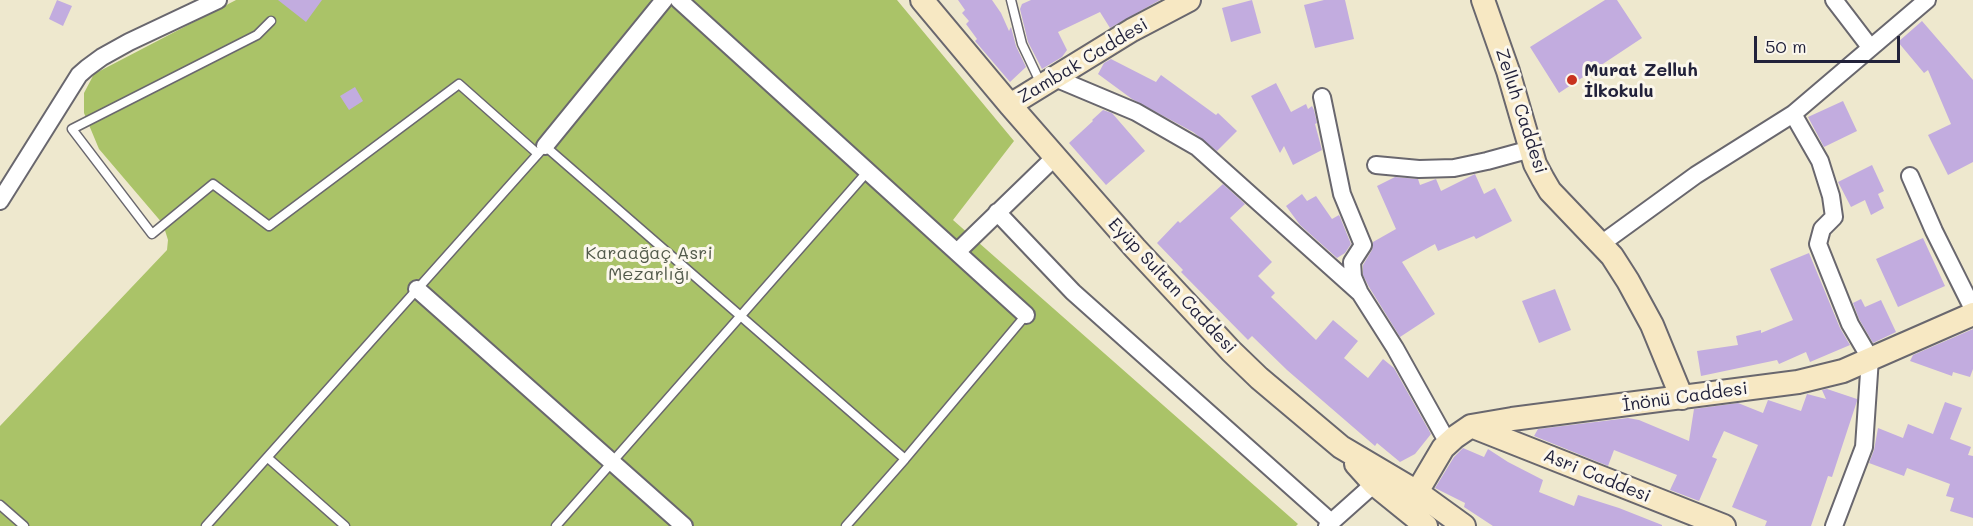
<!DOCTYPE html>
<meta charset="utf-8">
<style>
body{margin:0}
#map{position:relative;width:1973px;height:526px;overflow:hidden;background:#eee8ce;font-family:Mali,sans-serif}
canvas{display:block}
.scale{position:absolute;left:1754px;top:36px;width:146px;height:27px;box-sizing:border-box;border:3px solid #22223b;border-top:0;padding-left:8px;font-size:18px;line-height:21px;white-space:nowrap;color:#22223b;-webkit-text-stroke:4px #fbf7ec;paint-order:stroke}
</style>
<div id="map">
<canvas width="1973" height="526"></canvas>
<div class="scale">50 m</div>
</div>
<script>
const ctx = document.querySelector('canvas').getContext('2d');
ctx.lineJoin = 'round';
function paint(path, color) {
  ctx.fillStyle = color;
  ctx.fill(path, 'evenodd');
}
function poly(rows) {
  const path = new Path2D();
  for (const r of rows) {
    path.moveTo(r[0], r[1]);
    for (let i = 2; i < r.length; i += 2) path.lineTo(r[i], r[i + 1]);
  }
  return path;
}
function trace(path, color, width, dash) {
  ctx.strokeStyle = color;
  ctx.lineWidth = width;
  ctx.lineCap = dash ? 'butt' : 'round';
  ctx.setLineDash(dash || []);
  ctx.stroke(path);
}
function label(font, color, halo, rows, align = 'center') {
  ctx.font = font + ' Mali,sans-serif';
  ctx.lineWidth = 6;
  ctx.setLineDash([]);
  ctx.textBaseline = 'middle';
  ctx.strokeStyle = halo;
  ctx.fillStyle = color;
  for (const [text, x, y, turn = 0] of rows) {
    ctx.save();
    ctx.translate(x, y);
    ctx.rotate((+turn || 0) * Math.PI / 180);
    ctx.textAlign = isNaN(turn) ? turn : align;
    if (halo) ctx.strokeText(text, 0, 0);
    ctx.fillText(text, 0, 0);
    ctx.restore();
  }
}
const green = poly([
 [236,0,897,0,1014,141,953,220,1298,524,1296,526,0,526,0,426,167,250,168,240,163,224,99,149,84,113,84,93,94,74]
]);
const building = poly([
 [57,0,72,6,63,26,49,19],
 [278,0,322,0,306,22],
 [958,0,992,0,1001,13,1009,31,1011,27,1016,46,1026,67,1010,82,975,41,977,39,966,24,969,21,962,13,965,10],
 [1031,0,1160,0,1110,28,1100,12,1058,32,1067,50,1062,57,1042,69,1028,42,1020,9,1022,4],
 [1252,0,1261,33,1231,42,1222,8],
 [1324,0,1345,0,1354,39,1315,48,1304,5],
 [1605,0,1617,0,1642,38,1559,93,1530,47],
 [1922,21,1973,80,1973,162,1948,175,1928,135,1951,124,1928,70,1924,73,1898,42],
 [1111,59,1156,82,1161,75,1216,115,1218,113,1237,131,1217,151,1193,132,1132,99,1098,74,1104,63],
 [1276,83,1291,112,1306,104,1308,109,1312,106,1314,110,1317,123,1315,124,1322,150,1293,165,1284,146,1280,153,1251,96],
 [355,87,363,101,349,110,340,96],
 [1843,101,1857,131,1824,147,1808,117],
 [1103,110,1112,113,1145,151,1106,185,1069,143,1093,121,1092,120],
 [1872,165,1884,191,1878,194,1884,208,1871,215,1865,200,1851,207,1838,182],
 [1475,174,1484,194,1495,188,1512,221,1476,239,1474,236,1438,251,1435,244,1402,262,1435,314,1400,337,1369,287,1363,275,1363,265,1372,250,1373,242,1396,229,1377,186,1395,177,1418,179,1420,185,1436,179,1441,191],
 [1223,184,1245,204,1230,218,1272,262,1258,276,1275,293,1271,297,1316,340,1333,320,1358,341,1344,358,1368,378,1383,359,1394,368,1431,434,1415,454,1400,462,1377,443,1375,446,1287,370,1252,336,1248,340,1181,272,1183,270,1157,243,1178,221,1180,223],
 [1302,194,1307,201,1316,196,1332,219,1339,215,1340,217,1351,244,1345,253,1337,258,1300,225,1286,206],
 [1923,238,1945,286,1898,307,1876,259],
 [1809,253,1840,328,1850,345,1810,362,1806,352,1779,364,1777,360,1701,376,1697,351,1738,345,1736,336,1761,330,1761,333,1793,320,1770,269],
 [1555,289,1571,330,1539,343,1522,301],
 [1861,299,1865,307,1881,300,1896,332,1873,343,1859,319,1853,303],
 [1973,329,1973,369,1970,377,1953,372,1952,376,1910,361,1913,355],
 [1827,389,1857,399,1857,401,1832,477,1828,476,1811,526,1765,526,1767,521,1732,507,1758,445,1724,431,1712,457,1717,459,1699,501,1670,490,1677,475,1614,450,1608,466,1534,436,1538,429,1628,418,1639,420,1689,441,1694,409,1738,403,1763,413,1768,400,1801,411,1807,394,1826,399,1822,390],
 [1945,402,1962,408,1950,439,1971,447,1968,455,1973,456,1973,518,1950,511,1954,498,1946,496,1950,484,1907,468,1904,476,1869,463,1874,450,1878,428,1903,438,1908,424,1933,434],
 [1463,448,1484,457,1488,449,1508,462,1543,480,1539,492,1574,506,1578,495,1619,508,1662,525,1662,526,1493,526,1464,507,1465,503,1435,488,1454,457]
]);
const lane = poly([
 [1011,0,1022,44,1041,84],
 [271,21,257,35,72,129,152,234,213,184,269,226,459,84,538,154],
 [268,458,345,526],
 [0,505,24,526],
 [206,526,545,146,905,459],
 [556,526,868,171],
 [846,526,905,459,1026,315]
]);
const street = poly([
 [679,0,1026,315],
 [1834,0,1870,47],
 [1055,78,1136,112,1197,147,1360,293,1395,348,1448,443],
 [1322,97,1342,194,1363,245,1352,262,1353,277,1359,291],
 [1793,114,1820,161,1831,196,1834,217,1822,229,1818,244,1850,324,1870,358,1864,447,1834,526],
 [545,146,664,0],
 [1376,165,1419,169,1454,168,1487,161,1531,149],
 [1910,176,1934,231,1973,309],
 [0,201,79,75,87,68,102,57,129,42,218,0],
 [997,212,1073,292,1331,522],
 [1601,244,1696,175,1793,114,1927,0],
 [957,252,1055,157],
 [417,289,684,526],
 [1327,526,1374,484]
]);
const secondary = poly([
 [922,0,1010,105,1135,248,1231,351,1259,378,1341,447,1417,492,1464,526],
 [1483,0,1508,71,1535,164,1543,179,1550,191,1612,256,1628,281,1652,325,1682,398],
 [1010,105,1132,30,1189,0],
 [1471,426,1724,526],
 [1356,464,1374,484,1426,526],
 [1417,492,1443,448,1455,437,1471,426,1512,419,1798,382,1843,371,1973,314]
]);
const markers = [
 [1572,80,6,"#c8321e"]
];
const streetNames = [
 ["Zambak Caddesi",1083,61,-31],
 ["Zelluh Caddesi",1521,111,72],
 ["Eyüp Sultan Caddesi",1172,286,47],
 ["İnönü Caddesi",1685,397,-8],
 ["Asri Caddesi",1597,476,22]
];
const poiNames = [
 ["Murat Zelluh",1584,70],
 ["İlkokulu",1584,91]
];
const parkNames = [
 ["Karaağaç Asri",649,253],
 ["Mezarlığı",649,274]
];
paint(green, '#aac368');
paint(building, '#c2acdf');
trace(lane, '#69676e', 11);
trace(street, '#69676e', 20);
trace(secondary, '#69676e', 26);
trace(lane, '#fff', 8);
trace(street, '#fff', 16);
trace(secondary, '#f7e8c3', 22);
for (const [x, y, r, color] of markers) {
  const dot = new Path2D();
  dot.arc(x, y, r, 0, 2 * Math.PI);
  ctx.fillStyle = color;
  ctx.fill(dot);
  trace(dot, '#fbf7ec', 2);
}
label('18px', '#22223b', '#fbf7ec', streetNames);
label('bold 18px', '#22223b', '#fbf7ec', poiNames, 'left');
label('18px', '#525a4b', '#fbf7ec', parkNames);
</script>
